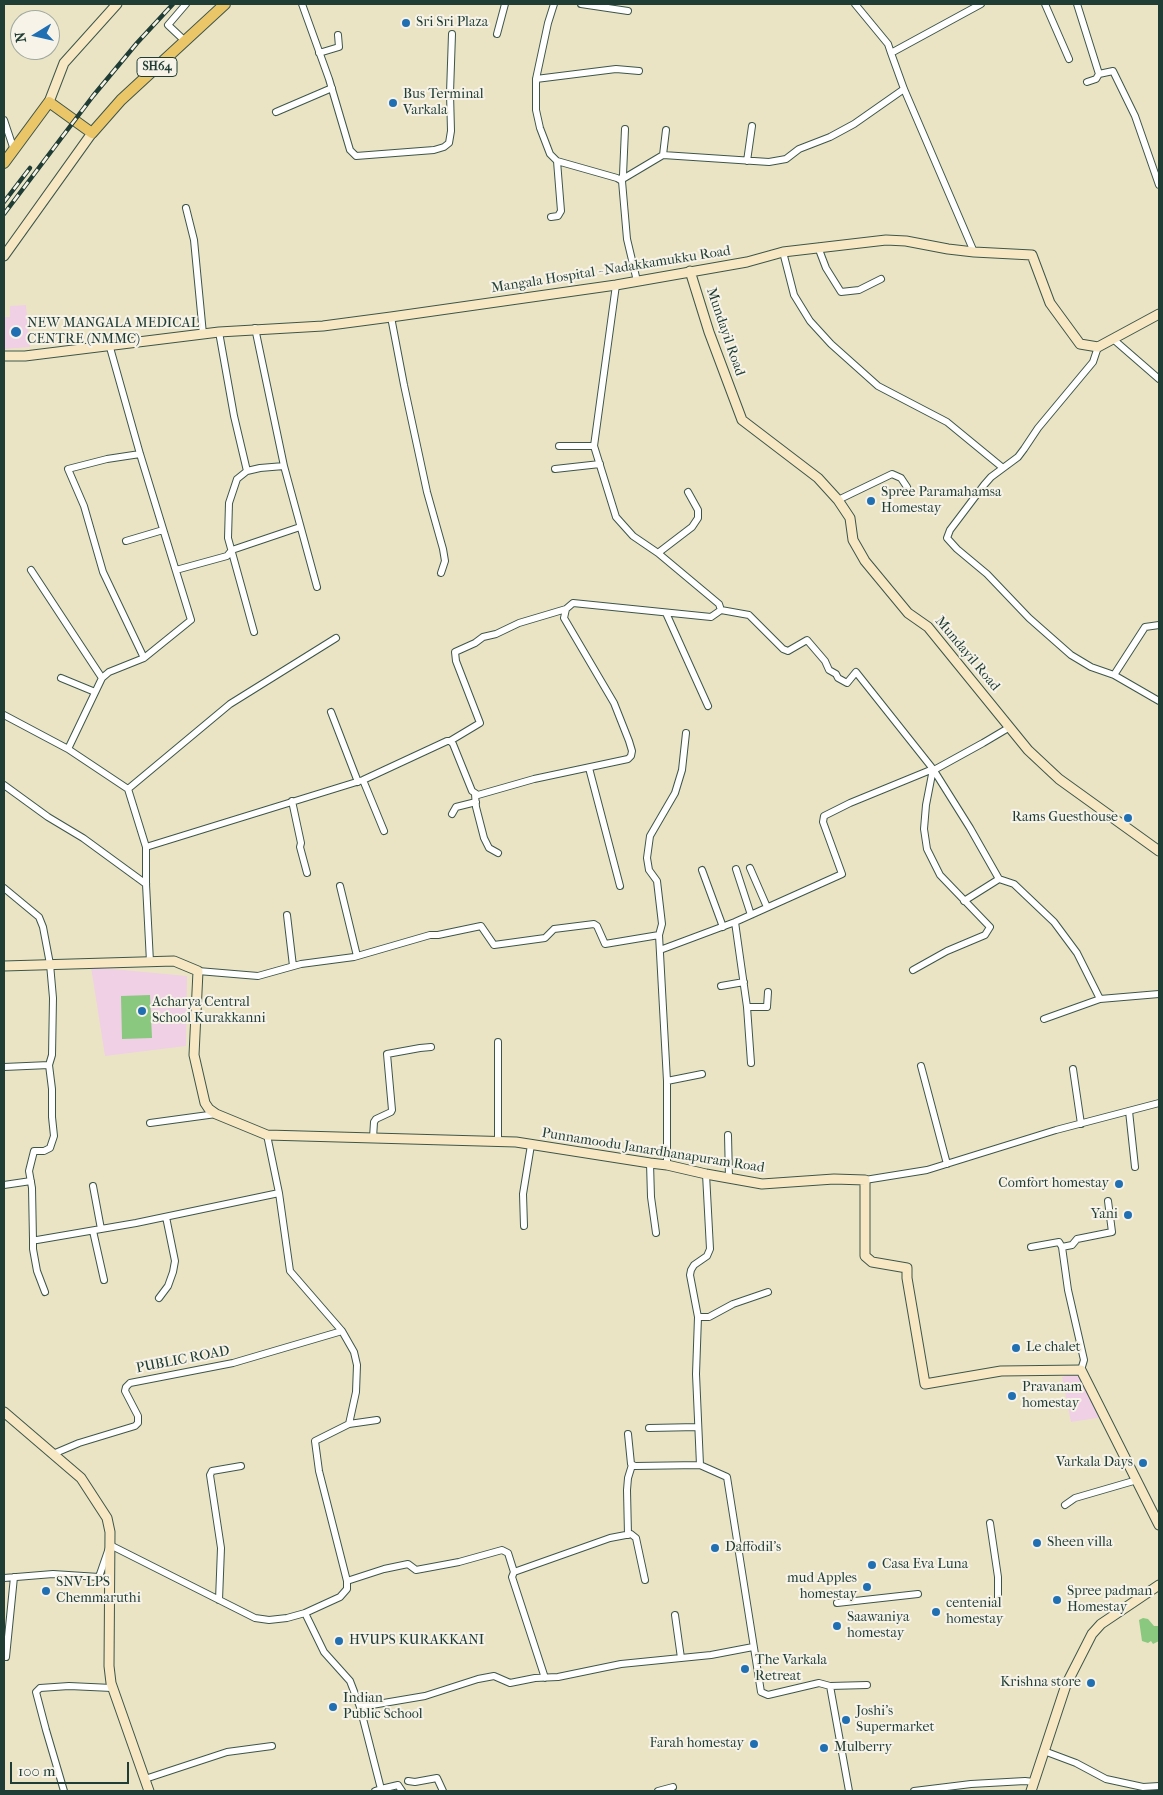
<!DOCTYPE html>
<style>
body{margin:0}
#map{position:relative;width:1163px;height:1795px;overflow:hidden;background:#eae4c5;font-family:"IM FELL French Canon",serif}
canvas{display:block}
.frame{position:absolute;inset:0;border:5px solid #1f3d34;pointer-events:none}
.north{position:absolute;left:10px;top:10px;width:50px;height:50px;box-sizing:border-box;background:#f7f3e8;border:1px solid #a1aaa0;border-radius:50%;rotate:261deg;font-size:14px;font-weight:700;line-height:20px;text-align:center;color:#1f3d34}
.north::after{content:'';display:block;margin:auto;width:18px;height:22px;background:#1f6fb2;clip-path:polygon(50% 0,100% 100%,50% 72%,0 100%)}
.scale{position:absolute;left:10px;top:1762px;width:119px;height:22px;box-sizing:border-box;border:2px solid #1f3d34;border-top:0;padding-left:6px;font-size:15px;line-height:18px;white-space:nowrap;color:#1f3d34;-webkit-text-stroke:4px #f7f3e8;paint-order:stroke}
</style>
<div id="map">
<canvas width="1163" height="1795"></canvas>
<div class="frame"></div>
<div class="north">N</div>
<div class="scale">100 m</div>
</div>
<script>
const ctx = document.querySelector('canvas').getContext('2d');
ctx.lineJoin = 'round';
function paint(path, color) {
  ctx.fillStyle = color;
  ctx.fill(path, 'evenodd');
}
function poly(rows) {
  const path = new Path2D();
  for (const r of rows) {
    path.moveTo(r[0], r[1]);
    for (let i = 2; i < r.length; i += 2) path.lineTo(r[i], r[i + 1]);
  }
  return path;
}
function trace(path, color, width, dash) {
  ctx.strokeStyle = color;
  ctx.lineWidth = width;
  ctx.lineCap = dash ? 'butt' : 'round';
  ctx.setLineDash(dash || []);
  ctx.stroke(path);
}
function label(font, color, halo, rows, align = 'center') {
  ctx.font = font + ' "IM FELL French Canon",serif';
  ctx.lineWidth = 4;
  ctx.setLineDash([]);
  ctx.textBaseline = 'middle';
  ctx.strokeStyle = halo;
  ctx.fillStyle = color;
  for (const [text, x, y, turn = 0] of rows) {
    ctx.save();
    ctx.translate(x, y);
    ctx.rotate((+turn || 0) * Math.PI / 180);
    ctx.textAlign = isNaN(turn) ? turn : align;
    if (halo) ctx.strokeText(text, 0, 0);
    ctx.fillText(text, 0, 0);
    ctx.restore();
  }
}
const built = poly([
 [26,305,30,347,4,349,4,317,10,317,10,306],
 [91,967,187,976,186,1046,105,1056],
 [1081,1371,1103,1417,1071,1422,1062,1377]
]);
const green = poly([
 [150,995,152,1038,122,1039,121,996],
 [1143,1618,1148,1619,1154,1626,1159,1626,1159,1641,1153,1644,1151,1641,1148,1643,1142,1641,1139,1620]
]);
const street = poly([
 [302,4,329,79,350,150,356,156,434,150,444,147,449,143,451,131,450,93,452,34],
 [554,4,548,23,536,79,536,110,540,128,550,154,557,161,617,178,622,181,627,239,637,281],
 [581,4,628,11],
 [855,4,888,44,891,53],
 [1045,4,1069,59],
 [1077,4,1099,74,1096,79,1087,82],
 [497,34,505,4],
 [185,41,168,25,186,4],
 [319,53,339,47,338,35],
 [1099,74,1113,71,1135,116,1159,185],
 [536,79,616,69,639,71],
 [276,112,332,88],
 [4,120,14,150],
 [663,155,666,130],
 [747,161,752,126],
 [621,180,663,155,769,162,786,159,799,149,830,137,854,124,904,89],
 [621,180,623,175,625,129],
 [186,208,194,240,203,334],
 [551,217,558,216,561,211,557,161],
 [818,247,826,268,841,292,859,290,881,279],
 [783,252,794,295,810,321,831,344,878,386,947,422,1003,468],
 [974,252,904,89,891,53,981,4],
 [616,285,594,446,616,517,633,536,658,553,719,604,721,610,749,615,783,649,788,651,807,640,825,661,829,670,836,674,838,678,847,683,856,672,933,769,970,828,999,879,1014,884,1054,922,1077,953,1100,999,1159,994],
 [391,317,404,385,427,492,443,549,445,561,441,573],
 [255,328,284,466],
 [219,332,234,416,247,471,260,468,284,466,317,587],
 [1113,339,1159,379],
 [109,344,140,454,191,620,144,658,109,672,102,678,68,749,128,789,146,847,146,884,150,962],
 [1098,347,1093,362,1038,428,1024,449,1018,457,991,477,984,485,950,530,947,538,957,549,987,574,1029,618,1071,655,1091,667,1114,675,1159,701],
 [559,446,594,446],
 [140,454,107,459,68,469,84,506,103,572,144,658],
 [555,469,600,464],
 [247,471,237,479,229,503,228,538,254,632],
 [838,500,892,474,901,478,907,487],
 [126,541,163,530],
 [658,553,692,527,698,518,698,510,688,492],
 [31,570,102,678],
 [176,570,227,556,232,550,300,527],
 [666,613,708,706],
 [1114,675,1145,627,1159,625],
 [61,678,95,692],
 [331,712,358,782],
 [4,715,68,749],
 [450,741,480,723,456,661,455,652,475,643,483,637,496,634,519,623,566,609],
 [589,768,620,886],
 [934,770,983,743,1010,727],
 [363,780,384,831],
 [4,785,48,817,83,838,146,884],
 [128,789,230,704,336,638],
 [475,794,476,807,484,838,489,848,498,853],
 [292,801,301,843,300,847,307,873],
 [452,814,456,807,476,802],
 [146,847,363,780,447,741,450,741,453,744,472,791,478,795,534,779,628,759,631,756,632,751,629,741,614,703,564,618,566,609,573,603,711,617,721,610],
 [750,868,767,907],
 [736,869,751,915],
 [702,870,723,927],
 [340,886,357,956],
 [4,888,39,917,43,927,50,964,53,998,52,1055,49,1065,52,1089,52,1117,54,1136,50,1148,44,1151,34,1151,29,1171,32,1188,33,1240,37,1240,136,1223,279,1193],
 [964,901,999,879],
 [287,915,293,966],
 [735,922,747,1007,751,1063],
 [660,950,735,922,842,874,823,822,824,816,850,803,933,769],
 [913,970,947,951,985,935,990,927,940,875,927,849,924,829,926,805,933,769],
 [198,971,258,976,301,964,354,957,430,935,438,935,481,926,494,945,545,938,554,929,594,924,597,926,605,944,659,935],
 [721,986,744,982],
 [747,1007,767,1007,768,992],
 [1044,1019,1100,999],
 [921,1066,947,1164],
 [4,1067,49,1065],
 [1073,1069,1081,1124],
 [667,1081,702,1074],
 [1129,1111,1135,1167],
 [150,1123,216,1114],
 [267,1135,279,1193,290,1271,342,1331,354,1352,357,1365,356,1392,349,1424,315,1441,319,1471,347,1581,347,1589,340,1597,305,1613],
 [728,1135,729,1178],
 [373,1138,374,1122,376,1119,391,1112,392,1110,387,1054,420,1048,431,1047],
 [498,1141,498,1042],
 [650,1163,651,1197,656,1233],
 [667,1165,667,1081,659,935,662,924,657,881,649,870,647,858,650,836,675,793,682,770,686,733],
 [706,1174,710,1249,707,1256,694,1265,691,1270,690,1275,698,1317,696,1374,700,1465,727,1477,761,1692,768,1695,819,1683,830,1686,849,1791],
 [865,1180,927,1170,1056,1130,1159,1103],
 [4,1185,31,1181],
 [93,1186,101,1229],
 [524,1226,523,1194,531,1145],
 [93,1231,104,1280],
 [33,1240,33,1249,37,1271,45,1292],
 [1031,1247,1059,1242,1062,1247,1068,1290,1084,1360,1081,1370],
 [1062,1247,1072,1245,1077,1239,1112,1232,1108,1201],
 [159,1298,168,1286,173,1272,175,1261,166,1217],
 [698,1317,709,1317,733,1304,768,1292],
 [349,1424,377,1420],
 [649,1428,698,1427],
 [628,1434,631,1464,635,1466,700,1465],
 [53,1454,79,1443,135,1426,138,1423,138,1416,125,1391,126,1387,130,1383,233,1363,342,1331],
 [1065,1505,1075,1498,1137,1480],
 [990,1523,998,1577,998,1598],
 [628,1535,627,1490,628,1478,632,1465],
 [4,1578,53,1574,99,1577,110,1545,255,1618,269,1620,287,1618,305,1613,324,1652,350,1681,360,1707,381,1789,375,1791],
 [347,1581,384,1569,408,1564,416,1570,459,1562,502,1550,508,1553,514,1572],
 [219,1600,221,1548,210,1475,212,1471,241,1466],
 [837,1603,918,1594],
 [675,1615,681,1658],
 [6,1657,14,1577],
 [545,1678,512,1577,514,1572,610,1538,631,1534,636,1538,645,1580],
 [830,1686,867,1685],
 [360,1707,425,1696,478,1679,494,1676,510,1683,535,1678,558,1677,621,1664,711,1655,753,1647],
 [1044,1751,1076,1763,1106,1779,1143,1787,1159,1786],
 [145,1779,227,1752,272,1746],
 [408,1781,415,1782,437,1778,443,1791],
 [381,1789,398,1785,402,1791],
 [64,1791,46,1730,36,1692,40,1688,69,1686,112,1688],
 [658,1791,673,1787],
 [914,1791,971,1784,1025,1781,1034,1782]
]);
const secondary = poly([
 [49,102,64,63,117,4],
 [4,256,92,133],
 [690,271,709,332,742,420,818,478,838,500,850,518,853,540,865,561,908,613,928,627,1028,750,1059,779,1159,851],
 [4,356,25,356,219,332,323,326,391,317,616,285,747,262,783,252,886,240,906,241,948,249,974,252,1032,255,1050,303,1080,344,1098,347,1159,314],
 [4,966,174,961,198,971,194,1055,205,1103,209,1109,216,1114,267,1135,516,1142,650,1163,667,1165,706,1174,762,1184,834,1179,865,1180,865,1256,872,1262,907,1268,907,1278,925,1384,1001,1371,1081,1370,1159,1525],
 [4,1412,81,1478,107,1518,110,1532,109,1666,111,1683,149,1791],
 [1031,1791,1066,1685,1092,1634,1101,1624,1159,1585]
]);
const primary = poly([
 [4,163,49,102,92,133,121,100,225,4]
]);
const rail = poly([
 [4,202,30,168],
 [4,214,93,96,137,43,173,4]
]);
const markers = [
 [406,23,5,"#1f6fb2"],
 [393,103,5,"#1f6fb2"],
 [16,332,6,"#1f6fb2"],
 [871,501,5,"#1f6fb2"],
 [1128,818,5,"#1f6fb2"],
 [142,1011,5,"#1f6fb2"],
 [1119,1184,5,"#1f6fb2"],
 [1128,1215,5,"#1f6fb2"],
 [1016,1348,5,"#1f6fb2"],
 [1012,1396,5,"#1f6fb2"],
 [1143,1463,5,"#1f6fb2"],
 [1037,1543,5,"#1f6fb2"],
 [715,1548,5,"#1f6fb2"],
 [872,1565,5,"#1f6fb2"],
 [867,1587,5,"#1f6fb2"],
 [46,1591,5,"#1f6fb2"],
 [1057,1600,5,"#1f6fb2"],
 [936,1612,5,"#1f6fb2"],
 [837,1626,5,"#1f6fb2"],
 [339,1641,5,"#1f6fb2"],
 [745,1669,5,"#1f6fb2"],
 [1091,1683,5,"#1f6fb2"],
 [333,1707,5,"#1f6fb2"],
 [846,1720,5,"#1f6fb2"],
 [754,1744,5,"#1f6fb2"],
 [824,1748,5,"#1f6fb2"]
];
const shields = [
 [157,67,40]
];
const shieldNames = [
 ["SH64",157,67]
];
const poiNames = [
 ["Sri Sri Plaza",416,23],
 ["Bus Terminal",403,95],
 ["Varkala",403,111],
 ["NEW MANGALA MEDICAL",27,324],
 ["CENTRE (NMMC)",27,340],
 ["Spree Paramahamsa",881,493],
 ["Homestay",881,509],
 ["Rams Guesthouse",1118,818,"right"],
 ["Acharya Central",152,1003],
 ["School Kurakkanni",152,1019],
 ["Comfort homestay",1109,1184,"right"],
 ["Yani",1118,1215,"right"],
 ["Le chalet",1026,1348],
 ["Pravanam",1022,1388],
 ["homestay",1022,1404],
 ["Varkala Days",1133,1463,"right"],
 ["Sheen villa",1047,1543],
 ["Daffodil's",725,1548],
 ["Casa Eva Luna",882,1565],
 ["mud Apples",857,1579,"right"],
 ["homestay",857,1595,"right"],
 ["SNV LPS",56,1583],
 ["Chemmaruthi",56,1599],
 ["Spree padman",1067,1592],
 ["Homestay",1067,1608],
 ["centenial",946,1604],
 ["homestay",946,1620],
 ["Saawaniya",847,1618],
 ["homestay",847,1634],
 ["HVUPS KURAKKANI",349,1641],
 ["The Varkala",755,1661],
 ["Retreat",755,1677],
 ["Krishna store",1081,1683,"right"],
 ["Indian",343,1699],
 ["Public School",343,1715],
 ["Joshi's",856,1712],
 ["Supermarket",856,1728],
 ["Farah homestay",744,1744,"right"],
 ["Mulberry",834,1748]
];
const streetNames = [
 ["Mangala Hospital - Nadakkamukku Road",611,270,-9],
 ["Mundayil Road",725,332,71],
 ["Mundayil Road",967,654,50],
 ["Punnamoodu Janardhanapuram Road",653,1151,9],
 ["PUBLIC ROAD",183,1360,-11]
];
paint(built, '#f0d0e5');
paint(green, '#89c87e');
trace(street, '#3d564a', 8);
trace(secondary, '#3d564a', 11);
trace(primary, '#3d564a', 12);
trace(street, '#fff', 6);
trace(secondary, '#f7e8c3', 9);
trace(primary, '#ebc669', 10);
trace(rail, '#1f3d34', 4.5);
trace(rail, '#f7f3e8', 2.5, [8]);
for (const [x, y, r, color] of markers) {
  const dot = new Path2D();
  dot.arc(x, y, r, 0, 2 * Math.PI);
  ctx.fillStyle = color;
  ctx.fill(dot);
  trace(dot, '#f7f3e8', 2);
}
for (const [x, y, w] of shields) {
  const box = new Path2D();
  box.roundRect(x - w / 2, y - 9.5, w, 19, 4);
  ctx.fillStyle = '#f7f3e8';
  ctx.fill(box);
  trace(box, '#1f3d34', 1);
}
label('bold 12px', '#1f3d34', null, shieldNames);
label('14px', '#1f3d34', '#f7f3e8', poiNames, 'left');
label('14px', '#1f3d34', '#f7f3e8', streetNames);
</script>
